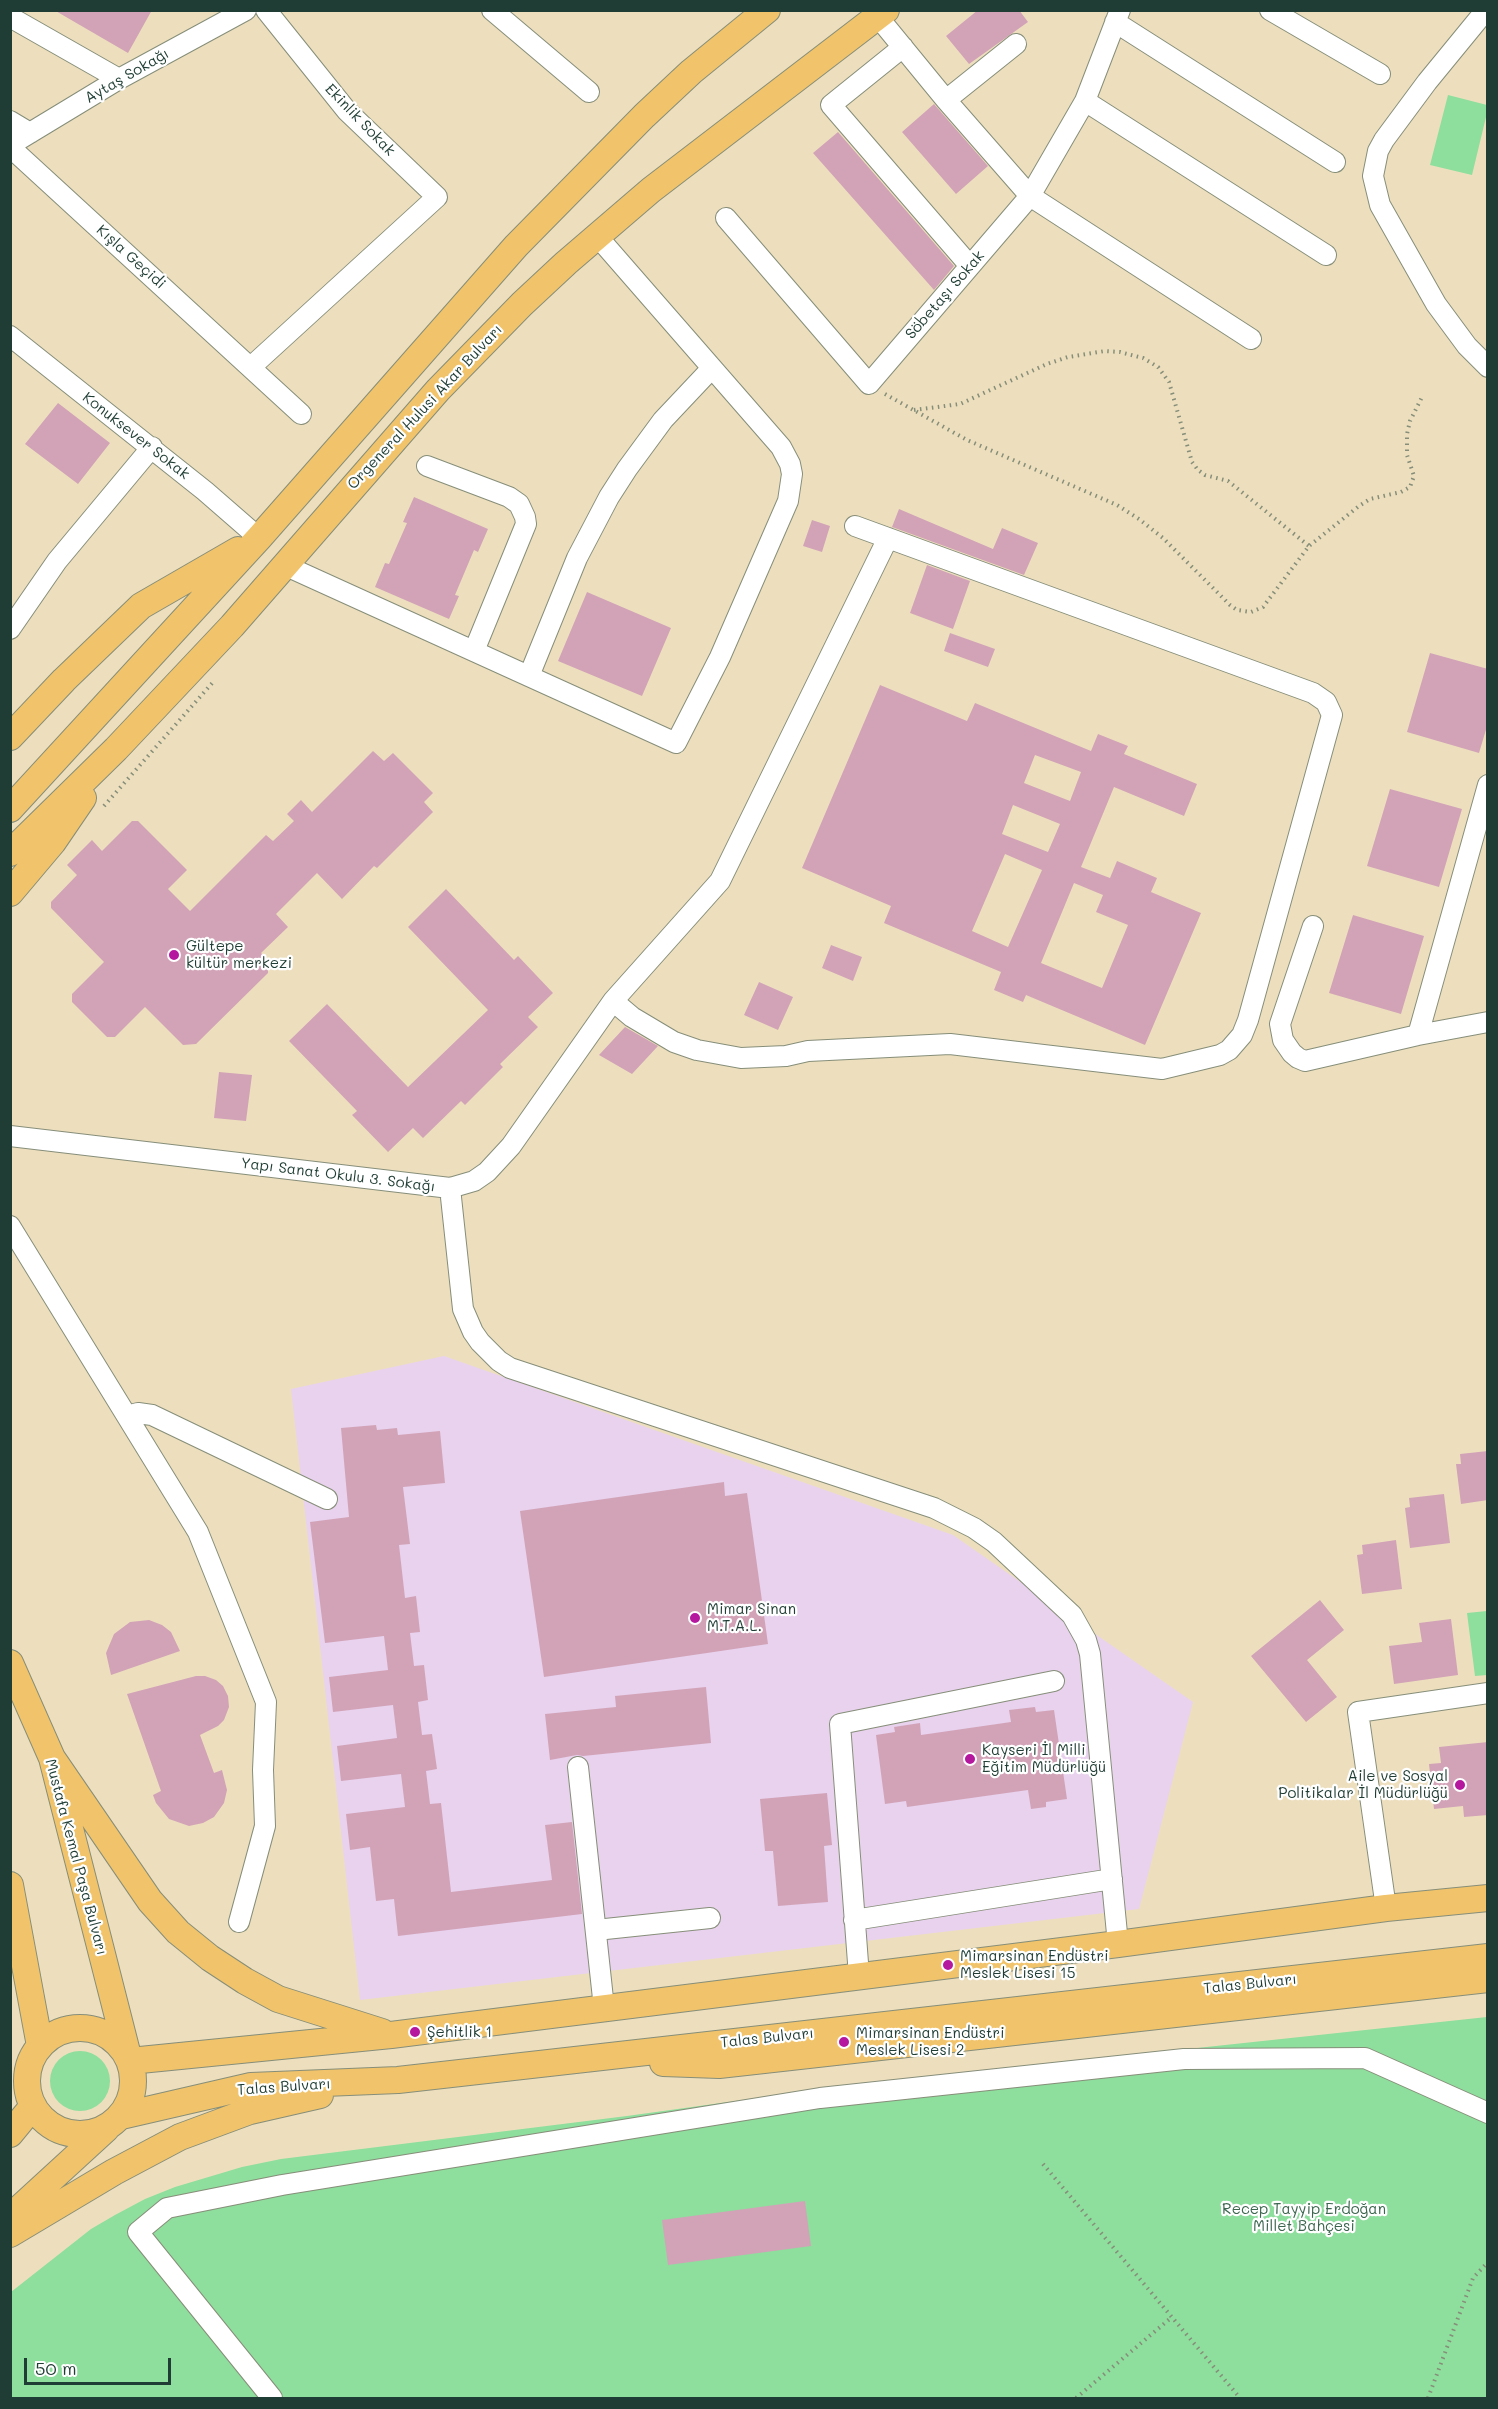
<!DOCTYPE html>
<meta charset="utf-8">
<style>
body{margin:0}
#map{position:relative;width:1498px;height:2409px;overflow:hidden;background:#eddfbe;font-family:Mali,sans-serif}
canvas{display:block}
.frame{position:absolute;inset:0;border:12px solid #1f3d34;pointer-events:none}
.scale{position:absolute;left:24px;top:2358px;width:147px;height:27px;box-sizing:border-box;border:3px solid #1f3d34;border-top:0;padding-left:8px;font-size:18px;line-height:21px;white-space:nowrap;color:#1f3d34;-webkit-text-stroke:4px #fff;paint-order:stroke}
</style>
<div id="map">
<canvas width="1498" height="2409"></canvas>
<div class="frame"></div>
<div class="scale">50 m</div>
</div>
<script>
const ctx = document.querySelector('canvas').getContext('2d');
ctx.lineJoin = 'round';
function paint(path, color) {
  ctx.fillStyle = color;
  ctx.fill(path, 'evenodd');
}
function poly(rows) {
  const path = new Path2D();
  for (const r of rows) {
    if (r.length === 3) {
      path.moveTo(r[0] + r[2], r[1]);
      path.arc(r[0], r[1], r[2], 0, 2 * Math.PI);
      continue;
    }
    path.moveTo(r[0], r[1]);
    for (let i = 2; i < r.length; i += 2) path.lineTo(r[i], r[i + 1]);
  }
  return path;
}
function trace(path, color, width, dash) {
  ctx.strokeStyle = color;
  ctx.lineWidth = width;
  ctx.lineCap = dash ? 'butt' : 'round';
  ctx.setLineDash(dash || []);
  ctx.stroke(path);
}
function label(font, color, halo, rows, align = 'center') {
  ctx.font = font + ' Mali,sans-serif';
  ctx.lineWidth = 4.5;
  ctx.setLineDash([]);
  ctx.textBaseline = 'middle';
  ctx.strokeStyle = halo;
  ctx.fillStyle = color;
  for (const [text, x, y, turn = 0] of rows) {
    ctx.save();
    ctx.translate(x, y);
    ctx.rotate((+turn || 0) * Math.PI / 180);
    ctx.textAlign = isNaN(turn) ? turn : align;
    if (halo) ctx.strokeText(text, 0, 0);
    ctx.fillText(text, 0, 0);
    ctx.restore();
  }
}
const built = poly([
 [444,1356,953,1535,1193,1702,1139,1909,360,2000,291,1389]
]);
const green = poly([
 [1448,95,1487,105,1487,113,1472,175,1430,165],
 [1487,1611,1487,1675,1475,1676,1467,1613],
 [1487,2017,1487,2398,11,2398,11,2292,91,2229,115,2215,145,2199,175,2187,242,2167,281,2159,627,2116,851,2085],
 [80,2081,30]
]);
const building = poly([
 [54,10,152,10,128,53],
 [978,10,1019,10,1028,22,969,64,946,36],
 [934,104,988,166,956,194,902,132],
 [838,132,954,266,934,290,813,153],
 [58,403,110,443,78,484,25,444],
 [414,497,488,529,478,552,474,550,455,595,459,596,449,619,375,587,385,563,389,564,407,523,403,522],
 [899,509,993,549,1002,528,1038,543,1024,575,892,527],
 [812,520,830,526,822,552,803,546],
 [927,565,970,581,953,629,910,613],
 [587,592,671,628,642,696,558,661],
 [950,633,995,649,988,667,944,651],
 [1430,653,1488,669,1488,723,1479,753,1407,732],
 [880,685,967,721,975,703,1091,751,1098,734,1128,746,1124,754,1197,784,1184,816,1114,787,1081,867,1110,878,1117,861,1157,878,1151,892,1201,913,1145,1045,1026,995,1023,1002,994,990,1001,972,884,923,891,906,802,868],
 [1035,755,1081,772,1070,801,1024,783],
 [1013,805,1060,824,1048,852,1002,834],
 [1005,854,1042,870,1008,947,972,931],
 [1074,883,1103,895,1096,912,1128,925,1102,988,1041,963],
 [373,751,384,761,393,753,433,793,424,802,433,812,377,868,374,866,342,899,317,873,276,914,288,927,261,953,268,960,268,973,196,1044,183,1045,145,1007,115,1037,107,1037,72,1002,72,994,104,962,51,908,51,902,77,875,67,865,92,840,102,851,132,821,138,821,187,870,168,889,190,911,266,835,273,841,294,821,287,814,301,800,312,812],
 [1390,789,1462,809,1439,887,1367,866],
 [446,889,514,960,518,956,553,993,528,1017,538,1027,500,1064,503,1067,465,1105,461,1101,423,1138,413,1128,388,1152,352,1115,357,1111,289,1041,327,1004,408,1087,488,1010,408,927],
 [1353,915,1424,936,1401,1014,1329,993],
 [831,945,862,957,853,981,822,968],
 [759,982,793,997,778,1030,744,1015],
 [625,1027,658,1046,632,1074,599,1055],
 [219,1072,252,1075,246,1121,214,1118],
 [376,1425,377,1430,397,1428,398,1435,440,1431,445,1483,403,1487,410,1544,399,1545,405,1598,416,1596,420,1632,410,1633,414,1666,424,1665,428,1700,418,1702,422,1735,432,1734,437,1769,426,1771,430,1804,441,1803,451,1892,552,1880,545,1825,572,1822,582,1914,398,1936,394,1899,376,1901,370,1847,350,1850,346,1814,405,1807,401,1774,341,1781,337,1746,397,1738,393,1705,333,1712,329,1677,388,1670,384,1636,325,1643,310,1522,349,1517,341,1428],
 [1488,1451,1488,1500,1461,1504,1456,1464,1461,1464,1460,1454],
 [724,1482,725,1496,747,1493,768,1644,544,1677,520,1511],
 [1444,1494,1450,1543,1410,1548,1405,1508,1410,1507,1409,1498],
 [1396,1540,1402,1589,1362,1594,1357,1555,1363,1554,1362,1545],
 [1320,1600,1344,1630,1307,1660,1337,1697,1306,1722,1251,1656],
 [1451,1619,1458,1675,1394,1684,1389,1646,1422,1642,1419,1623],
 [149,1620,162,1625,171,1632,180,1651,111,1675,106,1653,114,1634,130,1622],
 [196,1676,205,1676,216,1680,223,1686,228,1696,229,1707,224,1720,218,1726,200,1735,214,1773,222,1770,227,1790,224,1803,214,1817,203,1823,189,1826,169,1819,156,1803,153,1795,161,1791,127,1694],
 [706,1687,711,1743,583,1756,577,1755,550,1760,545,1714,616,1707,615,1696],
 [1035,1707,1036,1712,1054,1710,1067,1799,1046,1802,1046,1807,1031,1809,1028,1790,907,1807,906,1801,885,1804,876,1735,895,1732,894,1727,920,1723,921,1735,1011,1722,1009,1710],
 [1488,1742,1488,1815,1464,1817,1463,1806,1434,1809,1429,1764,1441,1763,1439,1747],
 [827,1793,832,1845,824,1846,828,1902,778,1906,773,1851,765,1851,760,1799],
 [805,2201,811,2246,668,2265,662,2220]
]);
const path = poly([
 [885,394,967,440,1117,505,1139,519,1163,538,1230,605,1237,610,1251,612,1263,607,1309,546,1359,506,1370,499,1401,492,1410,487,1414,476,1407,455,1407,434,1410,421,1422,397],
 [914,410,960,404,1047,364,1068,357,1105,351,1120,352,1143,358,1158,367,1169,382,1192,462,1198,470,1205,475,1228,481,1309,546],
 [104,806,214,681],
 [1043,2164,1240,2398],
 [1076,2398,1172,2317],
 [1428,2398,1473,2278,1488,2262]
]);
const minor = poly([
 [492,10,589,92],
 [1270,10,1380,74],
 [1486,10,1427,82,1384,140,1378,151,1373,176,1380,205,1436,304,1467,346,1488,367],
 [10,17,119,79],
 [878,17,946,100,1030,196,1251,339],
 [1115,22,1335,162],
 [903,47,831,105,970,266],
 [946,100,1016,44],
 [1085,101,1326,255],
 [10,121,30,133],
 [10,145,119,79,246,10],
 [10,147,301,414],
 [726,218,869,384,1030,196,1085,101,1120,10],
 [10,336,205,491,259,538],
 [252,366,437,197,347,111,266,10],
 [427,466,509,497,519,504,525,517,526,524,474,651],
 [284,565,676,743,720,657,788,501,792,474,790,464,781,447,597,236],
 [10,629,57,561,152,447],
 [529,676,577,558,609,497,627,469,663,420,712,368],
 [1313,926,1280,1024,1283,1040,1292,1053,1298,1058,1305,1061,1418,1035,1488,1022],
 [613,1001,632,1017,674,1042,697,1050,741,1058,786,1056,808,1051,950,1044,1162,1069,1220,1055,1229,1050,1242,1035,1248,1020,1332,715,1326,702,1313,693,855,526],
 [1418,1035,1488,785],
 [10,1136,450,1188,474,1181,487,1172,511,1146,613,1001,720,881,888,538],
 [450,1188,463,1309,473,1332,480,1342,499,1361,510,1368,934,1508,974,1528,994,1542,1072,1615,1086,1640,1090,1654,1118,1944],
 [10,1226,198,1532,266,1702,263,1770,265,1826,239,1922],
 [127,1416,138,1413,152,1415,327,1499],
 [578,1767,604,2008],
 [1386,1908,1358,1712,1488,1693],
 [854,1920,1112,1879],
 [596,1930,710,1918],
 [859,1976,840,1724,1054,1681],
 [272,2398,138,2232,167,2208,282,2185,820,2098,1184,2059,1365,2058,1488,2113]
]);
const major = poly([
 [10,737,64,680,141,606,238,550],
 [10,809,259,538,516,246,644,116,691,72,767,10],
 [10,853,116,749,232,626,438,390,522,304,566,263,651,190,886,10],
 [10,893,53,842,83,798],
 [10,1663,52,1758,128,2056],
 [52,1758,150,1901,178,1932,210,1958,245,1981,278,1999,382,2032],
 [10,1885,40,2046],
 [80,2081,53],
 [130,2061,391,2035,1118,1944,1386,1908,1488,1898],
 [663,2063,719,2065,1488,1979],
 [121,2116,251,2086,398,2080,1488,1957],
 [10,2134,33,2106],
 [10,2217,106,2129],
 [10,2234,114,2172,180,2137,250,2111,320,2095]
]);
const markers = [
 [174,955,6,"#b5179e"],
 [695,1618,6,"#b5179e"],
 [970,1759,6,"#b5179e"],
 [1460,1785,6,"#b5179e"],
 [948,1965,6,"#b5179e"],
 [415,2032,6,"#b5179e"],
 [844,2042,6,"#b5179e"]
];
const streetNames = [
 ["Aytaş Sokağı",127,76,-30],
 ["Ekinlik Sokak",360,120,46],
 ["Kışla Geçidi",131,257,42],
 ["Söbetaşı Sokak",945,295,-49],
 ["Orgeneral Hulusi Akar Bulvarı",425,407,-47],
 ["Konuksever Sokak",136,436,38],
 ["Yapı Sanat Okulu 3. Sokağı",338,1175,7],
 ["Mustafa Kemal Paşa Bulvarı",76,1857,75],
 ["Talas Bulvarı",1250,1984,-6],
 ["Talas Bulvarı",767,2038,-6],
 ["Talas Bulvarı",284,2087,-4]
];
const poiNames = [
 ["Gültepe",186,946],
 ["kültür merkezi",186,963],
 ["Mimar Sinan",707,1609],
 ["M.T.A.L.",707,1626],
 ["Kayseri İl Milli",982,1750],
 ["Eğitim Müdürlüğü",982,1767],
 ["Aile ve Sosyal",1448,1776,"right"],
 ["Politikalar İl Müdürlüğü",1448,1793,"right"],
 ["Mimarsinan Endüstri",960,1956],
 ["Meslek Lisesi 15",960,1973],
 ["Şehitlik 1",427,2032],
 ["Mimarsinan Endüstri",856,2033],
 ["Meslek Lisesi 2",856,2050]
];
const parkNames = [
 ["Recep Tayyip Erdoğan",1304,2209],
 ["Millet Bahçesi",1304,2226]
];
paint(built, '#e8d2ee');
paint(green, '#8ede9d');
paint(building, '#d2a3b7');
trace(minor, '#868e79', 22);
trace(major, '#868e79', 28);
trace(path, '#868e79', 4, [1.5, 4.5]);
trace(minor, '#fff', 20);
trace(major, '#f1c36a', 26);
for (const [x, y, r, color] of markers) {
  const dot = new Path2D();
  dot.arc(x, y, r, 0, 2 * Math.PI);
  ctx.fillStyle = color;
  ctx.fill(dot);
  trace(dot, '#fff', 2);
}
label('15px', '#1f3d34', '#fff', streetNames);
label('15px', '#1f3d34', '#fff', poiNames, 'left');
label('15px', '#3b654e', '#fff', parkNames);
</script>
